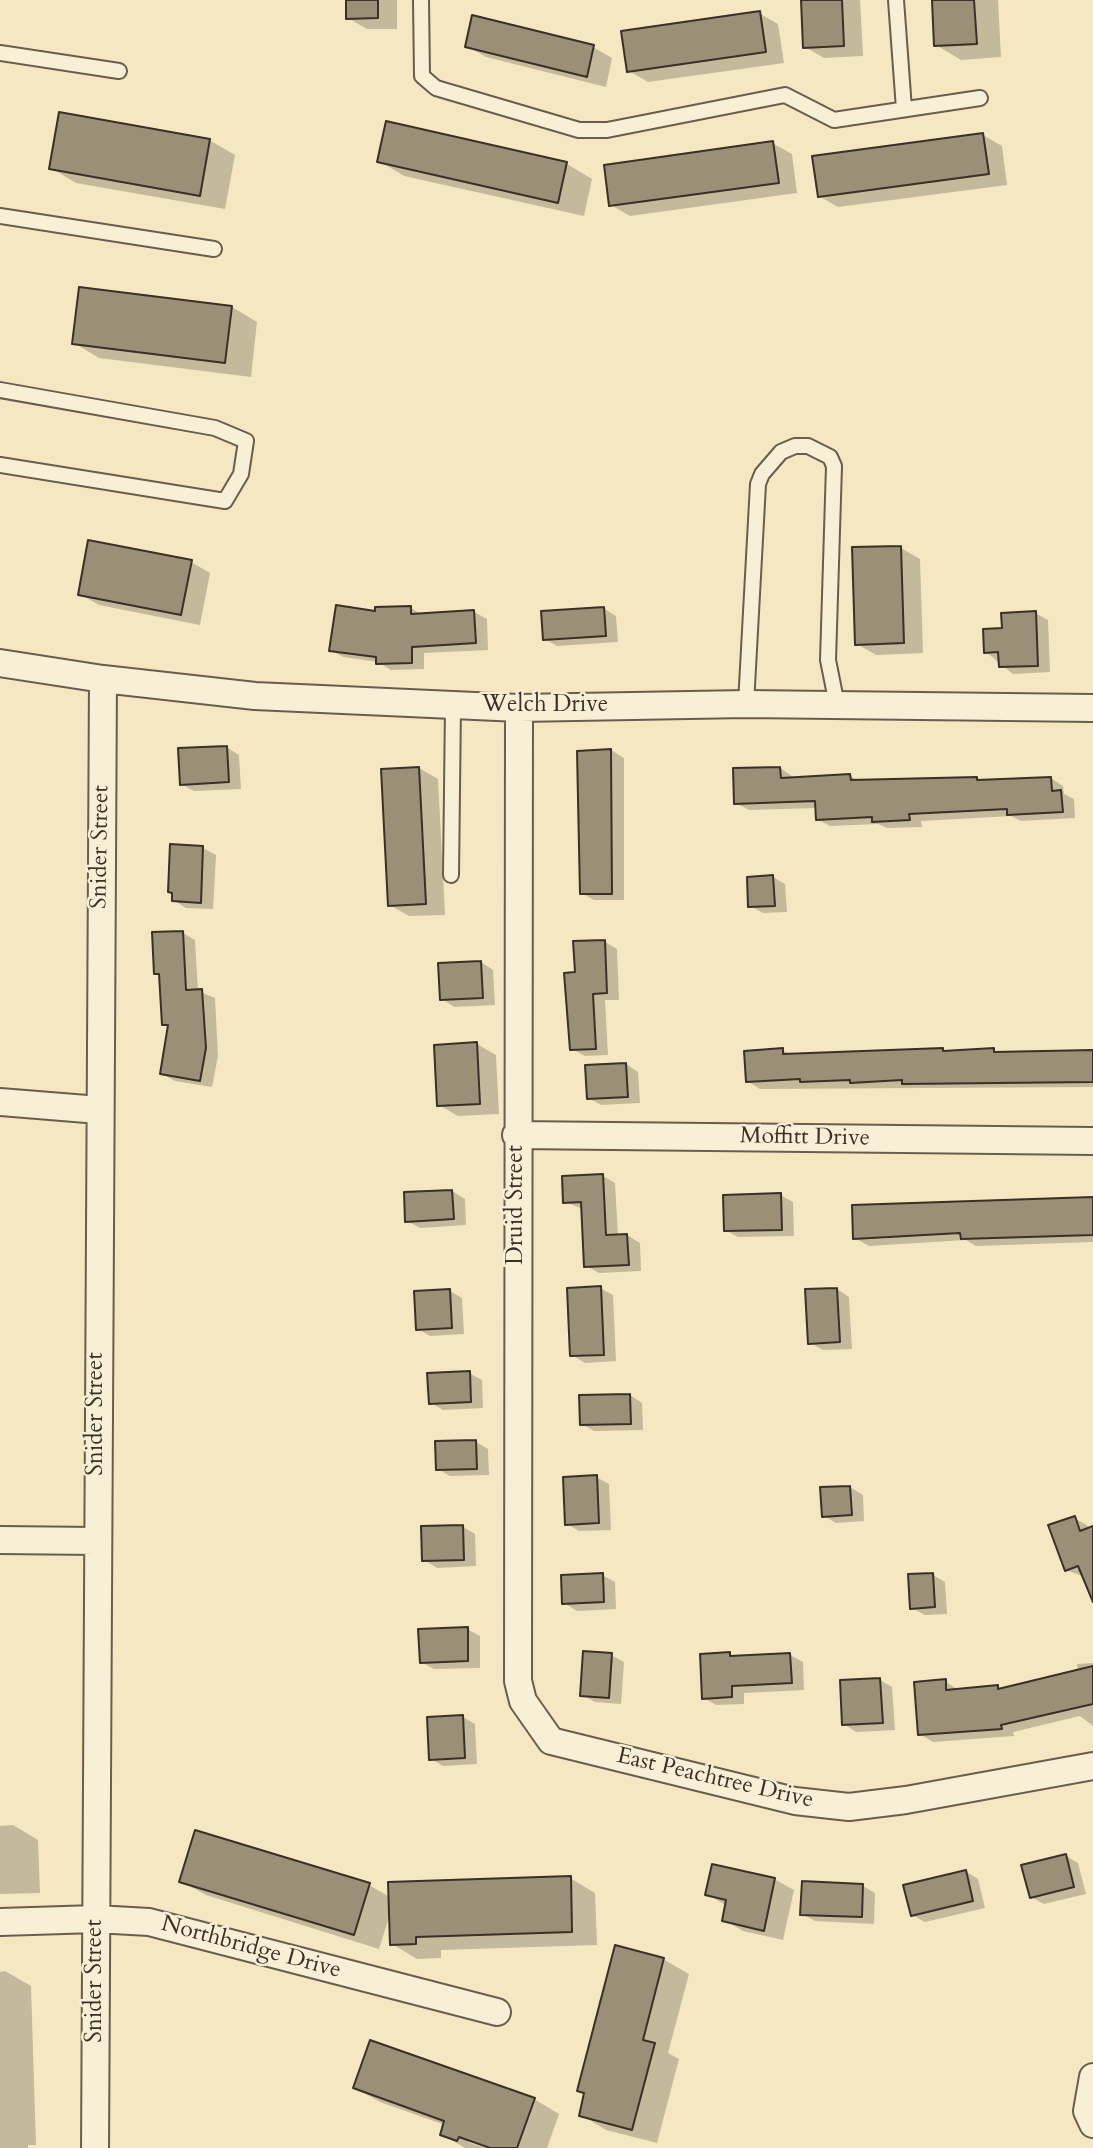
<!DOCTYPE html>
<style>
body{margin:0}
canvas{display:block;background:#f5e7c1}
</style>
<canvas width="1093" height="2148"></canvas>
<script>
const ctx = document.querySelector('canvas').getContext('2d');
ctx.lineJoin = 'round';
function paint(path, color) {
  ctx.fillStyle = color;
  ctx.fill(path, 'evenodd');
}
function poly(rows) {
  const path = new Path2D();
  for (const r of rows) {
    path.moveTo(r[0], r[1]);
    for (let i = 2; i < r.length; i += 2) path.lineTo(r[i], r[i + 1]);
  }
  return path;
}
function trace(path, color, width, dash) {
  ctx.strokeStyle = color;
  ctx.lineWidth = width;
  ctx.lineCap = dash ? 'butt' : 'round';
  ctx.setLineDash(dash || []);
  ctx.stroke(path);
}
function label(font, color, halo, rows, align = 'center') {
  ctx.font = font + ' Cardo,serif';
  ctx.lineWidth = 5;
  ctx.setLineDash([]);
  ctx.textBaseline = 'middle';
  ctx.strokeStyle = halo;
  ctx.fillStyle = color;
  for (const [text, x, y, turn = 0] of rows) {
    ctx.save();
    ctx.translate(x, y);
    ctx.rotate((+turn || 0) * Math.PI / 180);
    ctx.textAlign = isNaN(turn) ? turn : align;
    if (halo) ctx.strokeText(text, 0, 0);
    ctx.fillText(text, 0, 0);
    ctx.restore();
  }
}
const shadow = poly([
 [348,0,397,0,397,29,367,29,348,18],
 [802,0,860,0,863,56,824,58,805,47],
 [934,0,998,0,1001,57,961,60,936,45],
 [759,13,778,24,784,63,648,82,629,71],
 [467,46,593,47,612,58,606,87,486,57],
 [387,123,567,164,592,179,584,216,404,176,379,161],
 [983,135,1002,146,1007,185,838,207,819,196],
 [209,140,235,155,225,209,76,183,51,168],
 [772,143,792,154,797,193,630,216,611,205],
 [232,307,257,322,251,377,99,358,74,343],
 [901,548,920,559,923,653,876,655,857,644],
 [191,562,210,573,200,625,99,605,80,594],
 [411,608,422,615,474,612,487,619,488,650,424,653,424,669,391,670,378,662,343,657,331,650,377,613],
 [603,608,616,616,618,642,557,646,545,639],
 [1035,613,1048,620,1050,672,1013,674,986,652,1004,629],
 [226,747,239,755,241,789,194,791,181,784],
 [611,750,624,758,624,900,594,900,582,893,579,752],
 [419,768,438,779,445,915,409,916,390,905],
 [780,768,792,776,793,779,850,776,859,781,976,779,982,782,1051,778,1063,786,1064,794,1074,799,1075,818,1021,821,1011,816,921,821,922,827,887,828,878,824,830,826,817,819,817,808,749,810,736,803],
 [203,848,216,855,213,909,186,908,173,900],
 [773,877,785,884,787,912,763,913,750,906],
 [183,933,195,940,198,991,215,998,218,1056,212,1087,175,1081,162,1074,169,1028,164,1024,161,976,156,973],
 [605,942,617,949,619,1000,605,1000,608,1055,585,1056,572,1049,576,974],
 [481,962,493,970,495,1005,454,1007,442,999],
 [477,1044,496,1055,499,1114,458,1116,439,1105],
 [782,1050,791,1055,942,1050,947,1052,993,1050,1000,1054,1093,1051,1093,1087,760,1089,747,1081],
 [626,1064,638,1072,640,1103,601,1105,588,1098],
 [603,1176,615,1183,618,1236,627,1235,640,1243,641,1271,599,1273,586,1266,583,1209,565,1202],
 [452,1191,465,1199,466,1225,420,1228,407,1221],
 [780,1195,793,1202,794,1236,738,1237,725,1230],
 [1093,1199,1093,1242,976,1246,966,1240,869,1246,855,1238],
 [600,1288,613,1295,616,1361,585,1363,572,1355],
 [837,1289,849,1297,852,1349,823,1350,810,1343],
 [450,1291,462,1298,464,1334,430,1336,418,1329],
 [469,1373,482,1380,483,1408,443,1410,431,1403],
 [630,1395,642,1403,643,1430,594,1431,582,1424],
 [476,1442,488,1449,489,1475,450,1476,438,1469],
 [596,1477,609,1484,611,1530,579,1531,567,1524],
 [850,1487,863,1495,864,1521,836,1523,824,1516],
 [1074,1518,1087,1525,1089,1530,1093,1528,1093,1580,1066,1570],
 [462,1526,475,1534,476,1566,437,1568,424,1560],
 [602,1575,615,1582,616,1609,577,1611,564,1603],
 [933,1575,945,1582,947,1614,925,1615,912,1608],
 [467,1629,480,1636,480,1668,434,1669,421,1662],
 [729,1654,735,1657,790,1655,803,1662,804,1690,744,1693,744,1704,716,1705,704,1698],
 [611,1655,624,1662,621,1704,595,1702,582,1695],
 [1093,1663,1093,1726,1080,1716,1013,1732,1014,1736,933,1742,920,1734,945,1681,958,1690,997,1687,1002,1689,1078,1671,1077,1664],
 [880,1680,892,1687,895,1730,856,1732,844,1724],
 [463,1717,475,1724,477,1764,443,1766,431,1759],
 [13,1825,38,1840,40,1893,0,1894,0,1826],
 [196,1832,369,1885,390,1897,570,1878,595,1893,597,1945,441,1950,441,1958,417,1959,392,1944,390,1914,379,1949,206,1895,181,1881],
 [1066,1856,1078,1863,1086,1894,1044,1904,1031,1897],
 [965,1871,978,1879,985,1908,925,1922,912,1915],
 [774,1879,794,1890,783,1940,743,1931,724,1920,727,1906,707,1894],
 [863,1886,875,1893,874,1924,815,1921,802,1914],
 [663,1959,689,1974,668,2053,679,2059,657,2143,606,2130,581,2115,586,2095,579,2091],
 [5,1971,31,1986,36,2145,28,2145,28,2148,0,2148,0,1972],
 [355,2088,534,2099,559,2114,547,2148,495,2148,468,2138,468,2142,485,2148,465,2148,442,2134,445,2125,380,2102]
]);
const building = poly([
 [346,0,378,0,378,18,346,19,346,0],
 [801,0,842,0,844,46,803,48,801,0],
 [932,0,974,0,977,44,934,46,932,0],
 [760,11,766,52,627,72,621,31,760,11],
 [472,15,594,45,587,77,465,47,472,15],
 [59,112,210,139,200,196,49,169,59,112],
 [386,121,567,162,558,203,377,162,386,121],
 [983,133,989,174,818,197,812,156,983,133],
 [773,141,779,183,609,206,604,165,773,141],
 [79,287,232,306,225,363,72,344,79,287],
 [88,540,192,560,181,615,78,595,88,540],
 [901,546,904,643,855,645,852,547,901,546],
 [336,605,375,611,375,607,411,606,411,614,474,610,476,643,412,647,412,663,376,664,376,657,329,651,336,605],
 [604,607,606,636,543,640,541,611,604,607],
 [1036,611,1038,666,999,667,998,652,984,653,983,629,1002,628,1001,613,1036,611],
 [227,746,229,782,180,785,178,748,227,746],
 [611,749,612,894,580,894,577,751,611,749],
 [419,767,426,904,388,906,381,769,419,767],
 [780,767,781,778,850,774,851,780,977,777,977,780,1051,777,1052,791,1061,790,1063,812,1007,815,1007,809,909,814,910,820,872,822,872,817,816,820,815,801,734,804,733,768,780,767],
 [170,844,203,846,201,903,172,901,172,893,168,892,170,844],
 [773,875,775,906,748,907,747,877,773,875],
 [183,931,186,990,202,989,206,1048,200,1081,160,1074,168,1025,162,1025,159,974,154,974,152,932,183,931],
 [605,940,607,993,593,994,596,1049,570,1050,564,973,575,972,573,941,605,940],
 [481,961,483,998,440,1000,438,963,481,961],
 [477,1042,480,1104,437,1106,434,1045,477,1042],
 [783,1048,783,1054,943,1048,943,1051,994,1048,994,1052,1093,1050,1093,1082,902,1084,902,1080,850,1083,850,1080,800,1082,800,1079,746,1082,744,1051,783,1048],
 [626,1063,628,1097,587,1099,585,1065,626,1063],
 [603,1174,606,1235,627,1234,629,1265,584,1267,581,1202,563,1203,562,1176,603,1174],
 [452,1190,454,1219,405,1222,404,1192,452,1190],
 [781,1193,782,1230,724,1231,723,1195,781,1193],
 [1093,1197,1093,1235,961,1239,960,1233,853,1239,852,1205,1093,1197],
 [601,1286,604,1355,570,1356,567,1288,601,1286],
 [837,1288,840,1342,808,1344,805,1289,837,1288],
 [450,1289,452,1328,416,1330,414,1291,450,1289],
 [470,1371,471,1402,429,1404,427,1373,470,1371],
 [630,1394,631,1424,580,1425,579,1395,630,1394],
 [476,1440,477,1469,436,1470,435,1441,476,1440],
 [597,1475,599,1523,565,1525,563,1477,597,1475],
 [850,1486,852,1515,822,1517,820,1487,850,1486],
 [1075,1516,1080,1531,1093,1526,1093,1602,1078,1566,1065,1571,1048,1525,1075,1516],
 [463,1525,464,1560,422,1561,421,1526,463,1525],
 [603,1573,604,1602,562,1604,561,1575,603,1573],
 [933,1573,935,1607,910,1609,908,1574,933,1573],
 [468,1627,468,1661,420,1663,418,1629,468,1627],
 [583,1651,612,1653,609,1698,580,1696,583,1651],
 [730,1652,730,1656,790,1653,792,1683,732,1686,732,1697,702,1699,700,1654,730,1652],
 [1093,1666,1093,1704,1001,1725,1002,1729,918,1735,914,1682,946,1679,946,1690,998,1685,998,1689,1093,1666],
 [880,1678,883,1723,842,1725,840,1680,880,1678],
 [463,1715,465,1758,429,1760,427,1717,463,1715],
 [195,1830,370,1883,354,1935,179,1882,195,1830],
 [1066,1854,1074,1887,1030,1898,1021,1865,1066,1854],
 [712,1864,775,1878,764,1931,722,1921,726,1900,705,1895,712,1864],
 [966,1870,973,1901,911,1916,903,1885,966,1870],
 [571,1876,572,1932,416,1937,416,1944,390,1945,388,1882,571,1876],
 [802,1881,863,1884,862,1917,800,1915,802,1881],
 [615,1945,664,1958,643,2040,655,2043,632,2130,579,2116,584,2093,577,2091,615,1945],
 [370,2040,535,2098,517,2148,490,2148,459,2137,457,2141,440,2135,444,2121,353,2088,370,2040]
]);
const service = poly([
 [421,0,422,76,436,88,579,130,607,130,785,95,834,120,980,98],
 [896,0,904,109],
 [0,53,119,71],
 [0,216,214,249],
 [0,390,215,428,246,441,241,474,225,501,0,465],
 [746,704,758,484,762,474,781,452,795,446,808,446,830,457,834,466,828,660,837,705],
 [451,875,453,705]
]);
const minor = poly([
 [0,663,103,679,255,696,519,708,746,704,1093,708],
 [519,708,518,1681,523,1701,551,1741,795,1801,849,1807,906,1800,1093,1766],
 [0,1102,99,1110],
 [516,1135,1093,1141],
 [0,1540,97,1541],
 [0,1922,96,1919,149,1922,497,2012],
 [1093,2077,1087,2111,1093,2124],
 [95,2148,103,679]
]);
const streetNames = [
 ["Welch Drive",545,706],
 ["Snider Street",101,847,-89],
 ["Moffitt Drive",805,1138,1],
 ["Druid Street",517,1205,-90],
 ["Snider Street",97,1414,-90],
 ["East Peachtree Drive",715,1779,13],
 ["Northbridge Drive",251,1948,15],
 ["Snider Street",96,1981,-90]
];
paint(shadow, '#0003');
paint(building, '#9b8f77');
trace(building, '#3a3026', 2);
trace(service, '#695e4d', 18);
trace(minor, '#695e4d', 30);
trace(service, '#f8efd7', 14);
trace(minor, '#f8efd7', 26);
label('23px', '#3a3026', '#f8efd7', streetNames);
</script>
